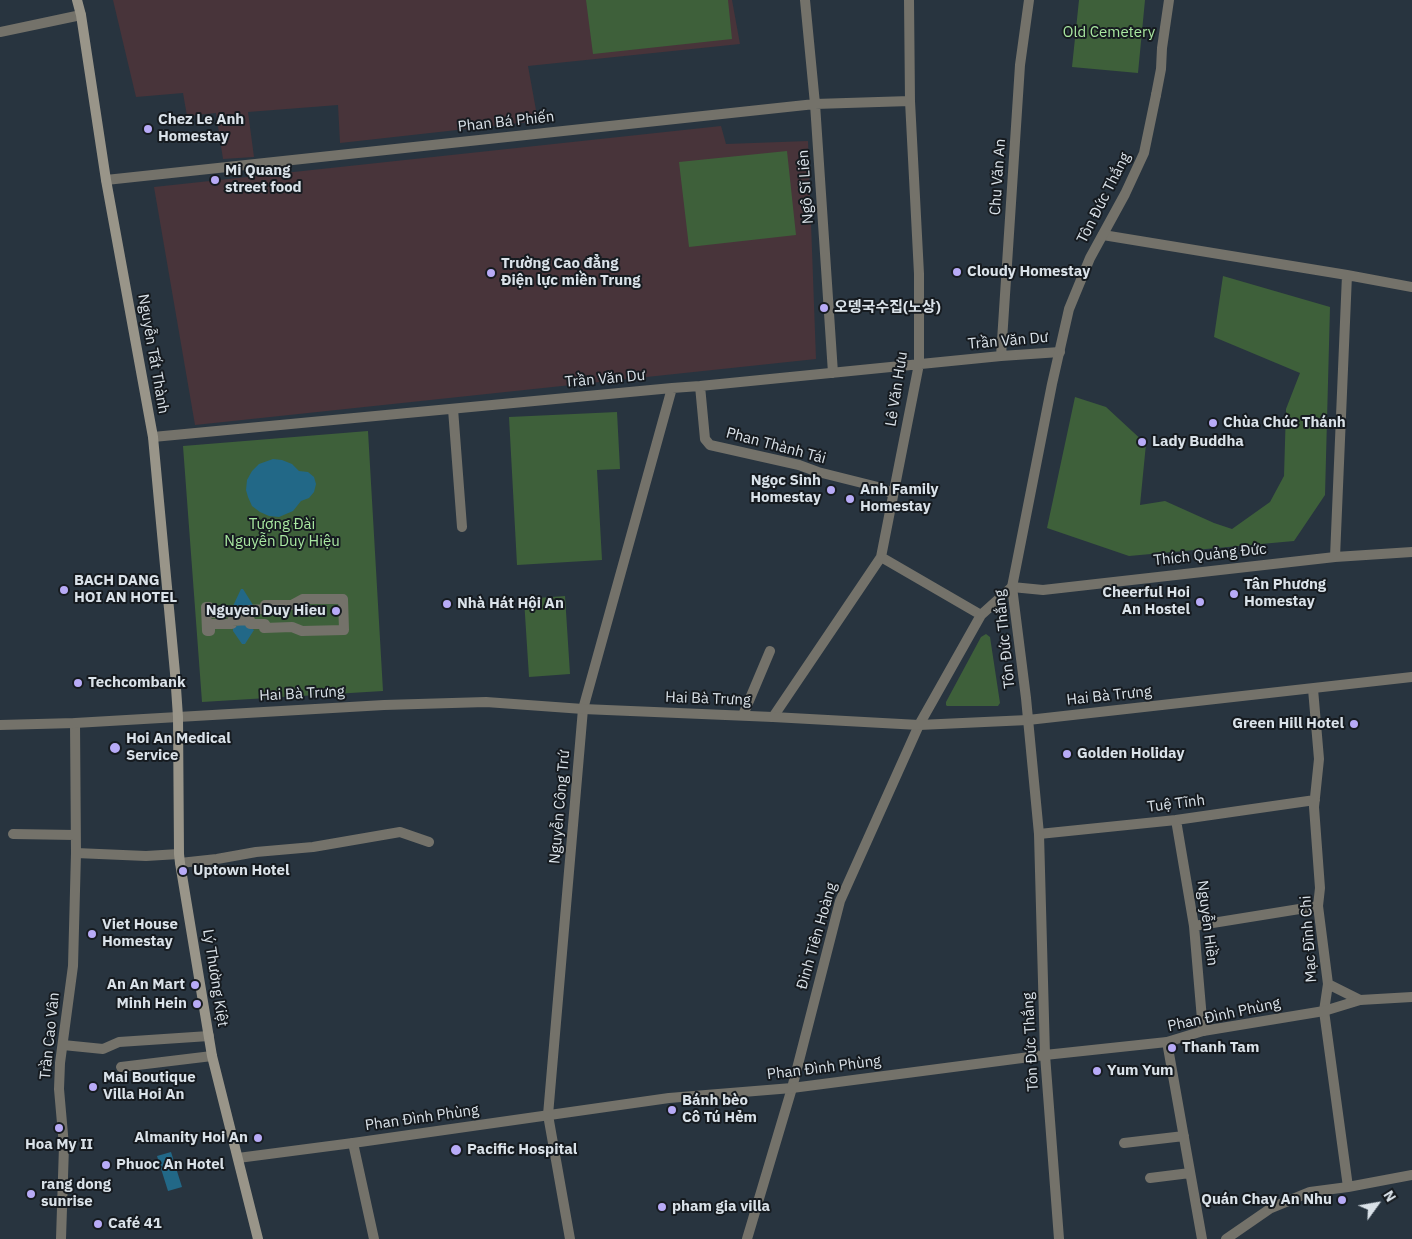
<!DOCTYPE html>
<meta charset="utf-8">
<style>
body{margin:0}
#map{position:relative;width:1412px;height:1239px;overflow:hidden;background:#28343f;font-family:"IBM Plex Sans",sans-serif}
canvas{display:block}
.north{position:absolute;left:1352px;top:1179px;width:50px;height:50px;-webkit-text-stroke:4px #161b20;paint-order:stroke;rotate:58deg;font-size:14px;font-weight:700;line-height:20px;text-align:center;color:#dae2e9}
.north::after{content:'';display:block;margin:auto;width:18px;height:22px;background:#dae2e9;clip-path:polygon(50% 0,100% 100%,50% 72%,0 100%)}
</style>
<div id="map">
<canvas width="1412" height="1239"></canvas>
<div class="north">N</div>
</div>
<script>
const ctx = document.querySelector('canvas').getContext('2d');
ctx.lineJoin = 'round';
function paint(path, color) {
  ctx.fillStyle = color;
  ctx.fill(path, 'evenodd');
}
function poly(rows) {
  const path = new Path2D();
  for (const r of rows) {
    path.moveTo(r[0], r[1]);
    for (let i = 2; i < r.length; i += 2) path.lineTo(r[i], r[i + 1]);
  }
  return path;
}
function trace(path, color, width, dash) {
  ctx.strokeStyle = color;
  ctx.lineWidth = width;
  ctx.lineCap = dash ? 'butt' : 'round';
  ctx.setLineDash(dash || []);
  ctx.stroke(path);
}
function label(font, color, halo, rows, align = 'center') {
  ctx.font = font + ' "IBM Plex Sans","Noto Sans KR",sans-serif';
  ctx.lineWidth = 4;
  ctx.setLineDash([]);
  ctx.textBaseline = 'middle';
  ctx.strokeStyle = halo;
  ctx.fillStyle = color;
  for (const [text, x, y, turn = 0] of rows) {
    ctx.save();
    ctx.translate(x, y);
    ctx.rotate((+turn || 0) * Math.PI / 180);
    ctx.textAlign = isNaN(turn) ? turn : align;
    if (halo) ctx.strokeText(text, 0, 0);
    ctx.fillText(text, 0, 0);
    ctx.restore();
  }
}
const education = poly([
 [113,0,732,0,740,44,528,66,538,121,340,143,338,105,248,112,254,157,223,159,216,113,187,116,183,93,136,97],
 [721,126,726,144,808,141,816,359,195,425,154,187]
]);
const green = poly([
 [586,0,728,0,732,39,593,54],
 [1079,0,1145,0,1138,73,1072,67],
 [787,151,796,235,689,247,679,162],
 [1223,276,1330,307,1325,495,1294,541,1129,556,1047,528,1075,397,1106,407,1146,444,1140,505,1165,501,1214,523,1232,529,1270,502,1284,476,1286,409,1300,373,1214,337],
 [617,412,620,469,597,470,602,560,517,565,509,417],
 [368,431,383,691,202,702,183,446],
 [565,596,570,674,529,677,524,599],
 [986,634,990,637,1000,703,998,706,947,706,946,705,946,702,981,637]
]);
const water = poly([
 [273,459,282,460,292,464,299,471,308,472,314,477,316,484,314,492,309,498,301,501,293,511,279,517,269,516,260,512,252,506,248,497,246,490,247,480,252,471,259,464],
 [241,589,243,589,253,605,246,609,247,625,254,630,245,644,242,644,233,631,233,627,237,626,237,609,234,609,233,606],
 [171,1152,182,1187,168,1191,157,1156]
]);
const pedestrian = poly([
 [303,599,343,599,344,630,302,631,292,627,264,628,265,624,250,624,250,620,232,621,232,624,210,624,210,631,207,631,206,607,209,607,210,613,233,612,233,615,249,614,249,610,265,609,265,605,292,605,303,599]
]);
const minor = poly([
 [805,0,815,104,833,373],
 [0,32,81,15],
 [1156,95,1161,69,1162,48,1169,0],
 [106,180,815,104,910,101],
 [1103,235,1347,275,1412,287],
 [1001,356,1020,65,1029,0],
 [700,386,705,439,710,445,799,465,818,472,882,488,893,494],
 [453,409,462,527],
 [153,437,672,388,700,386,1001,356,1060,352],
 [881,557,981,615],
 [1335,557,1347,275],
 [1313,689,1319,759,1314,807,1320,888,1318,906,1328,984,1324,1011,1348,1187],
 [743,715,770,651],
 [773,717,881,557,919,364,919,274,910,101,909,0],
 [1176,820,1194,926,1203,1031],
 [13,834,75,835],
 [1039,834,1176,820,1315,800],
 [76,853,146,856,179,854],
 [180,863,217,859,256,852,313,847,400,832,429,842],
 [1194,926,1318,906],
 [1328,984,1360,1000],
 [1167,1042,1202,1239],
 [63,1045,103,1049,119,1042,209,1036],
 [121,1067,212,1056],
 [353,1143,374,1239],
 [1124,1143,1184,1136],
 [1150,1178,1190,1173],
 [61,1239,64,1146,59,1089,60,1063,73,966,76,853,75,723],
 [570,1239,548,1115,583,709,672,388],
 [747,1239,792,1088,840,901,919,725,981,615,1012,587,1043,590,1335,557,1412,552],
 [1226,1239,1271,1208,1310,1192,1348,1187,1412,1175]
]);
const tertiary = poly([
 [0,725,75,723,384,705,486,702,583,709,773,717,919,725,1028,720,1412,677],
 [238,1158,353,1143,669,1098,792,1088,1045,1055,1167,1042,1203,1031,1324,1011,1360,1000,1412,997],
 [1059,1239,1045,1055,1039,834,1026,698,1012,587,1052,384,1069,309,1090,258,1125,194,1144,153,1156,95]
]);
const secondary = poly([
 [77,0,81,15,106,180,153,437,175,673,178,717,179,854,180,863,212,1056,258,1239]
]);
const markers = [
 [148,129,5,"#b8abf7"],
 [215,180,5,"#b8abf7"],
 [957,272,5,"#b8abf7"],
 [491,273,5,"#b8abf7"],
 [824,308,5,"#b8abf7"],
 [1213,423,5,"#b8abf7"],
 [1142,442,5,"#b8abf7"],
 [831,490,5,"#b8abf7"],
 [850,499,5,"#b8abf7"],
 [64,590,5,"#b8abf7"],
 [1234,594,5,"#b8abf7"],
 [1200,602,5,"#b8abf7"],
 [447,604,5,"#b8abf7"],
 [336,611,5,"#b8abf7"],
 [78,683,5,"#b8abf7"],
 [1354,724,5,"#b8abf7"],
 [115,748,6,"#b8abf7"],
 [1067,754,5,"#b8abf7"],
 [183,871,5,"#b8abf7"],
 [92,934,5,"#b8abf7"],
 [195,985,5,"#b8abf7"],
 [197,1004,5,"#b8abf7"],
 [1172,1048,5,"#b8abf7"],
 [1097,1071,5,"#b8abf7"],
 [93,1087,5,"#b8abf7"],
 [672,1110,5,"#b8abf7"],
 [59,1128,5,"#b8abf7"],
 [258,1138,5,"#b8abf7"],
 [456,1150,6,"#b8abf7"],
 [106,1165,5,"#b8abf7"],
 [31,1194,5,"#b8abf7"],
 [1342,1200,5,"#b8abf7"],
 [662,1207,5,"#b8abf7"],
 [98,1224,5,"#b8abf7"]
];
const parkNames = [
 ["Old Cemetery",1109,33],
 ["Tượng Đài",282,525],
 ["Nguyễn Duy Hiệu",282,542]
];
const poiNames = [
 ["Chez Le Anh",158,120],
 ["Homestay",158,137],
 ["Mi Quang",225,171],
 ["street food",225,188],
 ["Trường Cao đẳng",501,264],
 ["Điện lực miền Trung",501,281],
 ["Cloudy Homestay",967,272],
 ["오뎅국수집(노상)",834,308],
 ["Chùa Chúc Thánh",1223,423],
 ["Lady Buddha",1152,442],
 ["Ngọc Sinh",821,481,"right"],
 ["Homestay",821,498,"right"],
 ["Anh Family",860,490],
 ["Homestay",860,507],
 ["BACH DANG",74,581],
 ["HOI AN HOTEL",74,598],
 ["Tân Phương",1244,585],
 ["Homestay",1244,602],
 ["Cheerful Hoi",1190,593,"right"],
 ["An Hostel",1190,610,"right"],
 ["Nhà Hát Hội An",457,604],
 ["Nguyen Duy Hieu",326,611,"right"],
 ["Techcombank",88,683],
 ["Green Hill Hotel",1344,724,"right"],
 ["Hoi An Medical",126,739],
 ["Service",126,756],
 ["Golden Holiday",1077,754],
 ["Uptown Hotel",193,871],
 ["Viet House",102,925],
 ["Homestay",102,942],
 ["An An Mart",185,985,"right"],
 ["Minh Hein",187,1004,"right"],
 ["Thanh Tam",1182,1048],
 ["Yum Yum",1107,1071],
 ["Mai Boutique",103,1078],
 ["Villa Hoi An",103,1095],
 ["Bánh bèo",682,1101],
 ["Cô Tú Hẻm",682,1118],
 ["Almanity Hoi An",248,1138,"right"],
 ["Hoa My II",59,1145,"center"],
 ["Pacific Hospital",467,1150],
 ["Phuoc An Hotel",116,1165],
 ["rang dong",41,1185],
 ["sunrise",41,1202],
 ["Quán Chay An Nhu",1332,1200,"right"],
 ["pham gia villa",672,1207],
 ["Café 41",108,1224]
];
const streetNames = [
 ["Phan Bá Phiến",506,122,-6],
 ["Chu Văn An",998,177,-86],
 ["Ngô Sĩ Liên",806,187,-94],
 ["Tôn Đức Thắng",1104,198,-63],
 ["Trần Văn Dư",1008,341,-5],
 ["Nguyễn Tất Thành",153,354,80],
 ["Trần Văn Dư",605,379,-5],
 ["Lê Văn Hưu",897,389,-81],
 ["Phan Thành Tái",776,446,15],
 ["Thích Quảng Đức",1210,555,-6],
 ["Tôn Đức Thắng",1005,639,-96],
 ["Hai Bà Trưng",302,694,-3],
 ["Hai Bà Trưng",1109,696,-6],
 ["Hai Bà Trưng",708,699,2],
 ["Tuệ Tĩnh",1176,804,-7],
 ["Nguyễn Công Trứ",560,807,-85],
 ["Nguyễn Hiền",1207,923,83],
 ["Đinh Tiên Hoàng",817,936,-74],
 ["Mạc Đĩnh Chi",1309,939,-94],
 ["Lý Thường Kiệt",215,978,81],
 ["Phan Đình Phùng",1224,1015,-12],
 ["Trần Cao Vân",50,1036,-84],
 ["Tôn Đức Thắng",1031,1042,-93],
 ["Phan Đình Phùng",824,1068,-7],
 ["Phan Đình Phùng",422,1118,-8]
];
paint(education, '#48343a');
paint(green, '#3e603a');
paint(water, '#226887');
trace(pedestrian, '#74726a', 10);
trace(minor, '#74726a', 10);
trace(tertiary, '#74726a', 10);
trace(secondary, '#999589', 10);
for (const [x, y, r, color] of markers) {
  const dot = new Path2D();
  dot.arc(x, y, r, 0, 2 * Math.PI);
  ctx.fillStyle = color;
  ctx.fill(dot);
  trace(dot, '#161b20', 2);
}
label('15px', '#a9e8a1', '#161b20', parkNames);
label('bold 15px', '#dae2e9', '#161b20', poiNames, 'left');
label('15px', '#dae2e9', '#161b20', streetNames);
</script>
